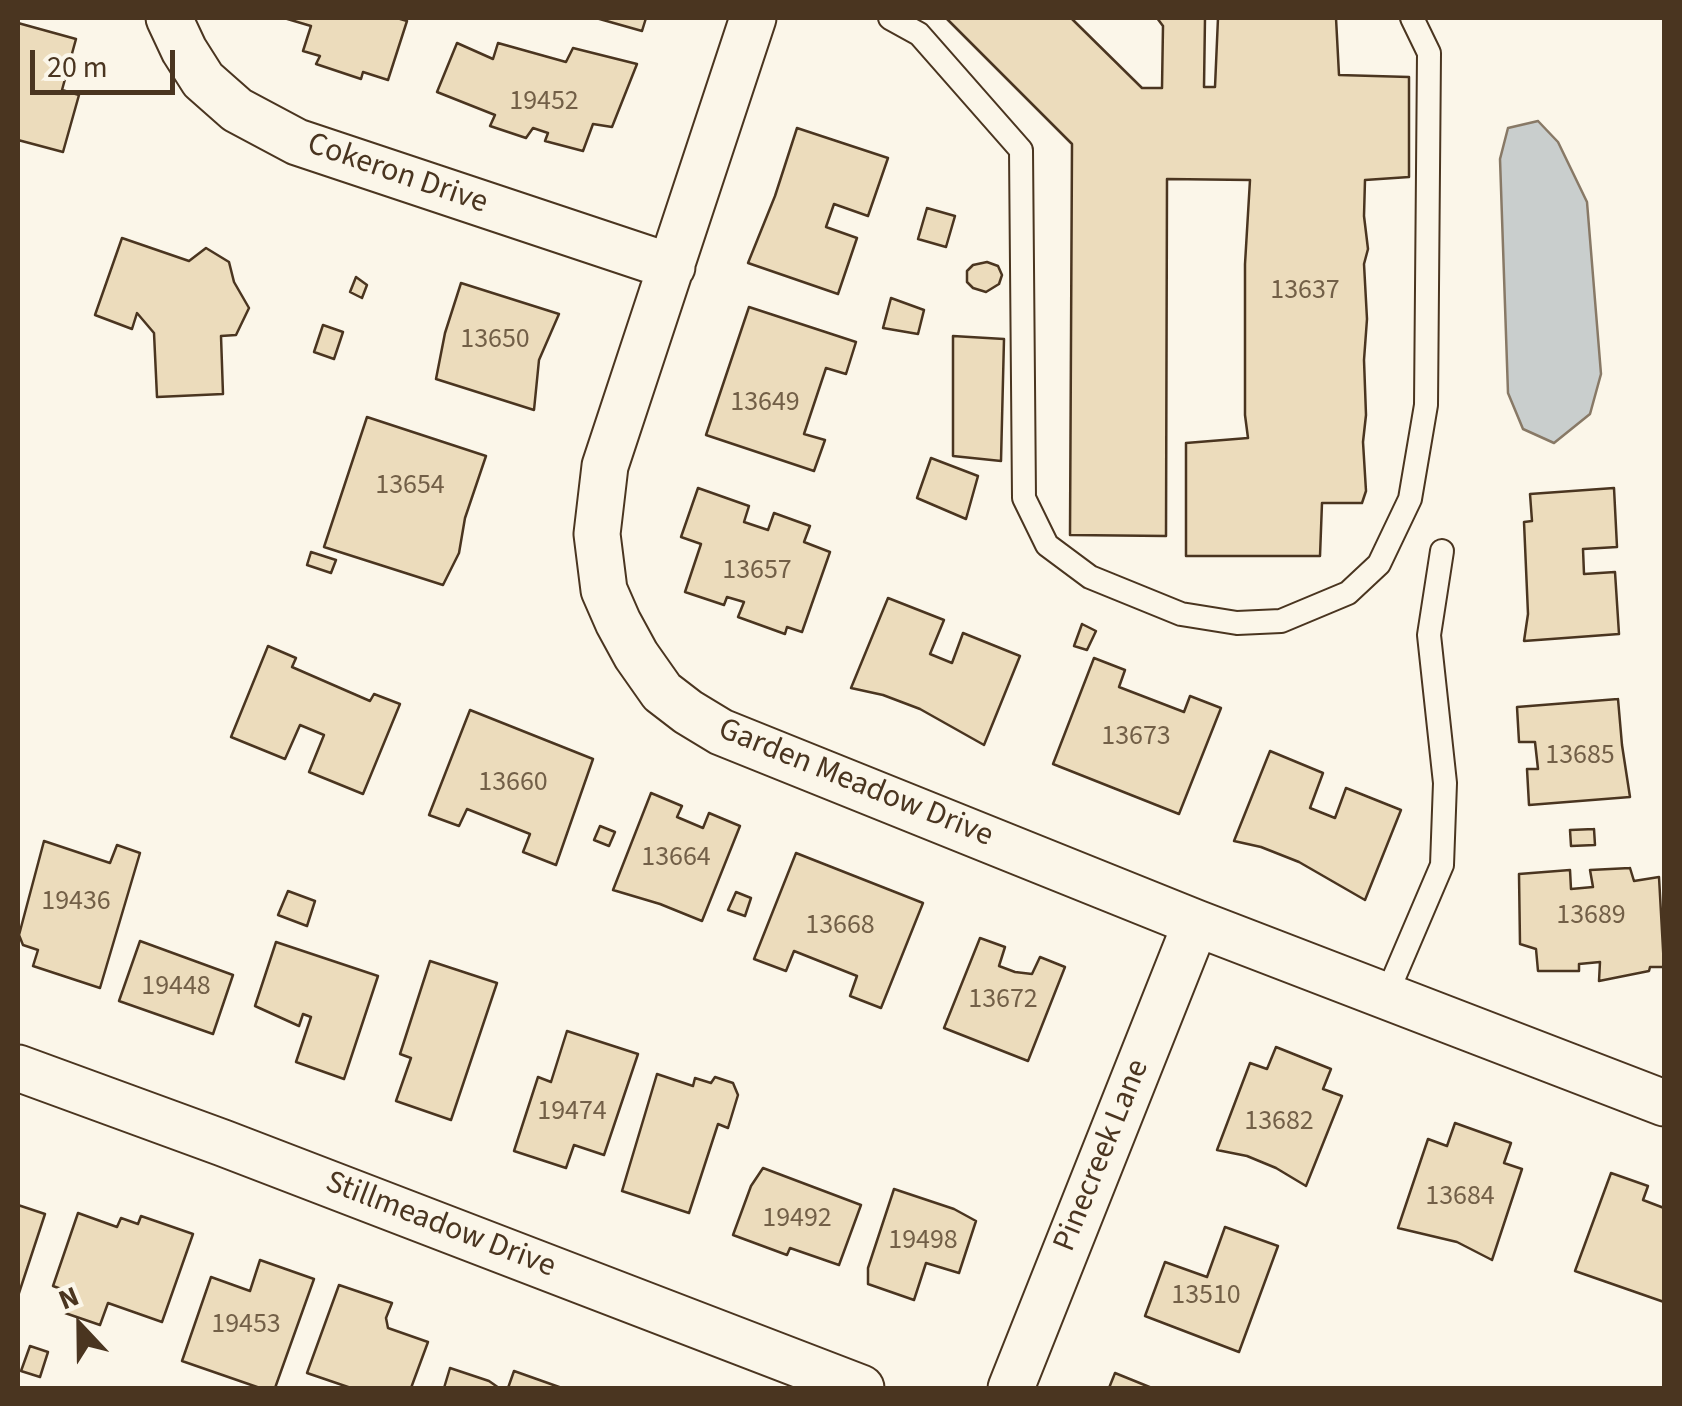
<!DOCTYPE html>
<style>
body{margin:0}
#map{position:relative;width:1682px;height:1406px;overflow:hidden;background:#fbf6e9;font-family:"Source Sans 3",sans-serif}
canvas{display:block}
.frame{position:absolute;inset:0;border:20px solid #4a3520;pointer-events:none}
.north{position:absolute;left:30px;top:1276px;width:100px;height:100px;-webkit-text-stroke:8px #fbf6e9;paint-order:stroke;rotate:338deg;font-size:28px;font-weight:700;line-height:40px;text-align:center;color:#4a3520}
.north::after{content:'';display:block;margin:auto;width:35px;height:45px;background:#4a3520;clip-path:polygon(50% 0,100% 100%,50% 72%,0 100%)}
.scale{position:absolute;left:30px;top:50px;width:145px;height:45px;box-sizing:border-box;border:5px solid #4a3520;border-top:0;padding-left:12px;font-size:30px;line-height:35px;white-space:nowrap;color:#4a3520;-webkit-text-stroke:8px #fbf6e9;paint-order:stroke}
</style>
<div id="map">
<canvas width="1682" height="1406"></canvas>
<div class="frame"></div>
<div class="north">N</div>
<div class="scale">20 m</div>
</div>
<script>
const ctx = document.querySelector('canvas').getContext('2d');
ctx.lineJoin = 'round';
function paint(path, color) {
  ctx.fillStyle = color;
  ctx.fill(path, 'evenodd');
}
function poly(rows) {
  const path = new Path2D();
  for (const r of rows) {
    path.moveTo(r[0], r[1]);
    for (let i = 2; i < r.length; i += 2) path.lineTo(r[i], r[i + 1]);
  }
  return path;
}
function trace(path, color, width, dash) {
  ctx.strokeStyle = color;
  ctx.lineWidth = width;
  ctx.lineCap = dash ? 'butt' : 'round';
  ctx.setLineDash(dash || []);
  ctx.stroke(path);
}
function label(font, color, halo, rows, align = 'center') {
  ctx.font = font + ' "Source Sans 3",sans-serif';
  ctx.lineWidth = 8;
  ctx.setLineDash([]);
  ctx.textBaseline = 'middle';
  ctx.strokeStyle = halo;
  ctx.fillStyle = color;
  for (const [text, x, y, turn = 0] of rows) {
    ctx.save();
    ctx.translate(x, y);
    ctx.rotate((+turn || 0) * Math.PI / 180);
    ctx.textAlign = isNaN(turn) ? turn : align;
    if (halo) ctx.strokeText(text, 0, 0);
    ctx.fillText(text, 0, 0);
    ctx.restore();
  }
}
const water = poly([
 [1538,121,1558,142,1587,202,1601,374,1590,414,1554,443,1523,429,1508,393,1500,159,1508,128,1538,121]
]);
const building = poly([
 [284,18,397,18,407,21,388,80,363,72,361,79,316,64,320,56,303,51,311,26,284,18],
 [596,18,646,18,642,31,596,18],
 [946,18,1071,18,1142,88,1162,88,1163,26,1157,18,1205,18,1204,87,1215,87,1218,18,1336,18,1339,75,1409,77,1409,177,1365,180,1364,216,1368,249,1364,264,1367,319,1364,360,1366,415,1363,442,1366,491,1362,503,1322,503,1320,556,1186,556,1186,443,1248,438,1245,415,1245,264,1250,180,1167,179,1166,536,1070,535,1072,144,946,18],
 [18,23,76,39,62,90,79,95,63,152,18,140,18,23],
 [457,43,493,59,498,43,566,62,573,48,637,64,612,127,593,124,583,151,545,141,548,133,533,128,526,138,490,126,495,115,437,92,457,43],
 [797,128,888,158,868,216,834,204,826,227,857,238,838,294,748,263,775,196,797,128],
 [927,208,955,216,946,247,918,239,927,208],
 [122,238,189,261,206,248,229,262,234,282,249,308,236,335,221,336,223,394,157,397,154,333,137,313,132,329,95,315,122,238],
 [987,262,998,266,1002,275,999,284,986,292,973,288,967,282,967,271,973,265,987,262],
 [356,277,367,285,362,298,350,292,356,277],
 [461,283,559,314,539,360,534,410,436,379,445,333,461,283],
 [891,298,924,310,918,334,883,328,891,298],
 [749,307,856,342,846,374,826,368,804,434,825,440,814,471,706,435,749,307],
 [323,325,343,332,334,359,314,352,323,325],
 [953,336,1004,339,1001,461,953,456,953,336],
 [367,417,486,456,465,518,459,553,443,585,324,547,367,417],
 [931,458,978,476,966,519,917,498,931,458],
 [698,488,749,506,744,522,768,530,774,513,810,526,804,542,830,552,802,632,787,627,785,634,738,617,744,602,727,597,724,605,685,592,701,544,681,537,698,488],
 [1614,488,1617,547,1583,549,1584,574,1615,572,1619,634,1524,641,1528,614,1524,522,1532,521,1530,494,1614,488],
 [311,552,336,560,331,573,307,565,311,552],
 [888,598,944,620,930,654,952,663,963,633,1020,656,984,745,920,709,883,695,851,688,888,598],
 [1082,624,1096,631,1087,650,1074,646,1082,624],
 [268,646,296,658,292,667,370,701,374,694,400,704,363,794,309,772,324,735,300,725,285,759,231,737,268,646],
 [1094,658,1125,670,1119,687,1184,712,1190,696,1221,708,1179,814,1053,764,1094,658],
 [1618,699,1622,745,1630,797,1529,805,1527,769,1538,769,1535,742,1519,742,1517,707,1618,699],
 [470,710,593,759,556,865,523,852,530,834,467,809,459,826,429,815,470,710],
 [1270,751,1323,773,1310,808,1335,818,1346,788,1401,810,1365,900,1299,862,1261,847,1234,841,1270,751],
 [651,793,682,806,677,817,703,828,709,813,740,826,702,921,660,904,613,890,651,793],
 [600,826,615,832,609,846,594,840,600,826],
 [1594,829,1595,845,1571,846,1570,830,1594,829],
 [44,841,110,863,117,845,140,853,100,988,33,966,38,950,23,945,19,935,44,841],
 [796,853,923,903,881,1008,850,996,857,976,794,951,786,971,754,959,796,853],
 [1630,868,1634,881,1659,877,1664,967,1650,967,1649,971,1599,981,1600,962,1579,964,1579,971,1538,971,1536,949,1520,944,1519,874,1570,870,1571,889,1593,887,1590,870,1630,868],
 [288,891,315,901,307,926,278,915,288,891],
 [736,892,751,898,745,916,728,910,736,892],
 [980,938,1005,947,999,966,1015,972,1032,974,1040,957,1065,967,1028,1061,944,1028,980,938],
 [140,941,233,975,213,1034,119,1001,140,941],
 [276,942,378,976,344,1079,296,1062,311,1017,303,1014,299,1026,255,1006,276,942],
 [430,961,497,983,451,1120,396,1101,411,1058,400,1054,430,961],
 [567,1031,638,1054,604,1155,574,1145,566,1168,514,1151,538,1077,551,1082,567,1031],
 [1276,1047,1331,1069,1323,1089,1342,1096,1306,1186,1276,1168,1247,1156,1217,1150,1250,1063,1267,1069,1276,1047],
 [657,1074,693,1086,695,1078,711,1083,715,1077,733,1083,738,1095,728,1128,718,1124,689,1213,622,1191,657,1074],
 [1455,1123,1511,1143,1504,1163,1522,1169,1492,1260,1457,1242,1398,1228,1428,1139,1447,1146,1455,1123],
 [763,1168,861,1205,839,1265,790,1248,787,1255,733,1235,751,1186,763,1168],
 [1611,1173,1648,1186,1643,1200,1664,1208,1664,1302,1575,1271,1611,1173],
 [894,1189,954,1209,976,1221,959,1273,926,1263,914,1300,868,1284,868,1268,894,1189],
 [18,1205,45,1214,18,1296,18,1205],
 [78,1213,117,1227,121,1218,138,1224,141,1216,193,1234,162,1322,108,1303,100,1325,65,1313,72,1293,53,1286,78,1213],
 [1225,1227,1278,1246,1239,1352,1145,1316,1165,1262,1207,1277,1225,1227],
 [260,1260,314,1279,275,1388,260,1388,182,1361,211,1277,250,1291,260,1260],
 [339,1285,392,1303,386,1318,388,1328,428,1342,411,1388,351,1388,307,1373,339,1285],
 [30,1346,48,1352,40,1377,21,1371,30,1346],
 [450,1368,489,1381,499,1388,444,1388,450,1368],
 [514,1371,562,1388,508,1388,514,1371],
 [1115,1373,1152,1388,1109,1388,1115,1373]
]);
const lane = poly([
 [890,18,919,34,1021,150,1024,498,1047,545,1090,577,1181,614,1237,623,1281,621,1348,593,1379,564,1410,499,1426,405,1429,53,1412,18],
 [1386,996,1442,865,1445,783,1429,635,1442,551]
]);
const street = poly([
 [169,18,184,50,203,80,237,110,297,142,672,267],
 [753,18,605,466,597,534,604,590,618,622,636,655,662,692,688,712,721,732,1196,923,1664,1103],
 [18,1068,223,1143,861,1388],
 [1011,1388,1196,923]
]);
const numberNames = [
 ["19452",544,103],
 ["13637",1305,292],
 ["13650",495,341],
 ["13649",765,404],
 ["13654",410,487],
 ["13657",757,572],
 ["13673",1136,738],
 ["13685",1580,757],
 ["13660",513,784],
 ["13664",676,859],
 ["19436",76,903],
 ["13689",1591,917],
 ["13668",840,927],
 ["19448",176,988],
 ["13672",1003,1001],
 ["19474",572,1113],
 ["13682",1279,1123],
 ["13684",1460,1198],
 ["19492",797,1220],
 ["19498",923,1242],
 ["13510",1206,1297],
 ["19453",246,1326]
];
const streetNames = [
 ["Cokeron Drive",397,175,19],
 ["Garden Meadow Drive",855,784,22],
 ["Pinecreek Lane",1103,1156,-68],
 ["Stillmeadow Drive",440,1226,21]
];
paint(water, '#c9cecd');
trace(water, '#887966', 2.5);
paint(building, '#ecdcbc');
trace(building, '#4a3520', 2.5);
trace(lane, '#4a3520', 26);
trace(street, '#4a3520', 49);
trace(lane, '#fbf6e9', 22);
trace(street, '#fbf6e9', 45);
label('28px', '#725f47', null, numberNames);
label('32px', '#4a3520', '#fbf6e9', streetNames);
</script>
